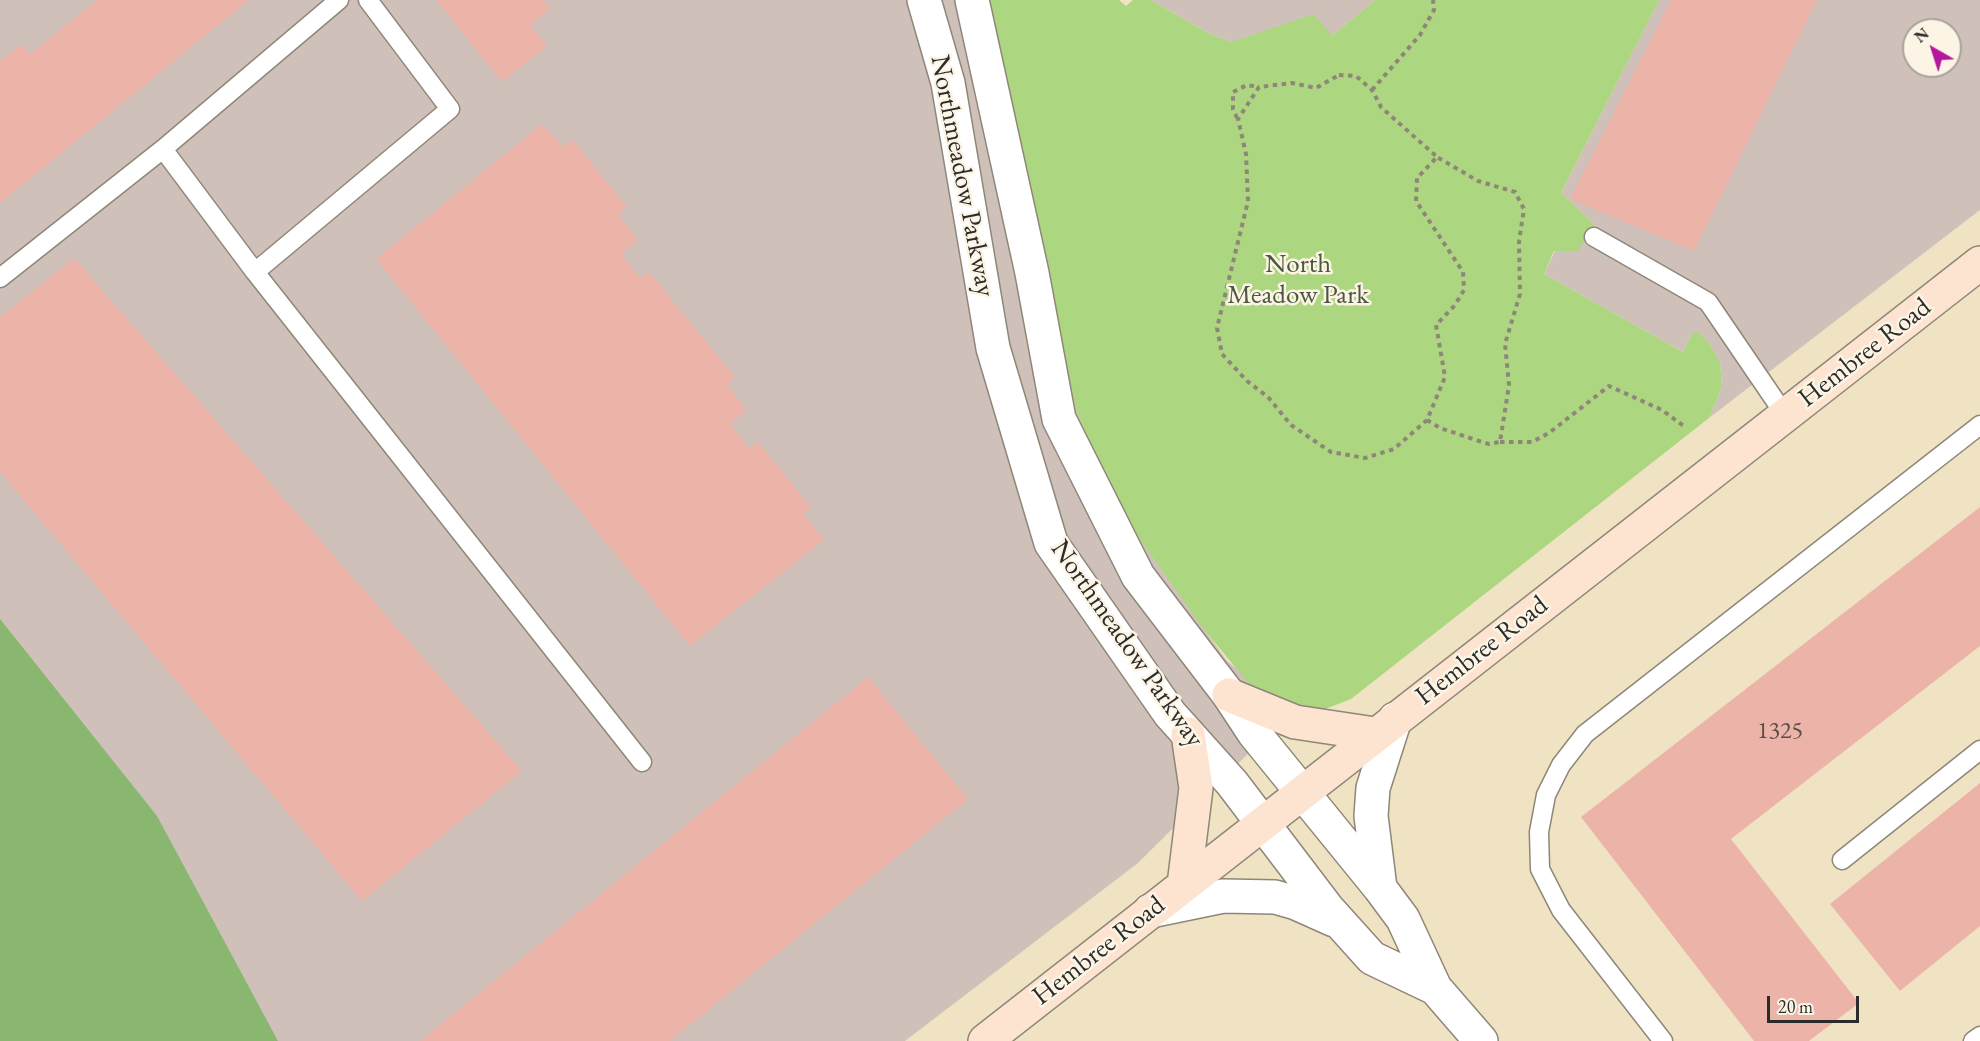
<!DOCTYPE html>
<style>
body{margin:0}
#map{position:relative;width:1980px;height:1041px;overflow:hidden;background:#f0e3c4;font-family:"EB Garamond",serif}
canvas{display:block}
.north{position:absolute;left:1902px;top:18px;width:60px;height:60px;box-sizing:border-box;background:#fcf5e5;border:2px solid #a8a49b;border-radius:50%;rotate:321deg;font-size:16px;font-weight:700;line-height:24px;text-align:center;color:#2b2b2b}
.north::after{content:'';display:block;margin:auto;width:21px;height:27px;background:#b5179e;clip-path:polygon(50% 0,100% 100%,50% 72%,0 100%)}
.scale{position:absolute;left:1767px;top:996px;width:92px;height:27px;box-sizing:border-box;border:3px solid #2b2b2b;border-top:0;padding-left:8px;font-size:18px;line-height:21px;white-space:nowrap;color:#2b2b2b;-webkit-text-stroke:4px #fcf5e5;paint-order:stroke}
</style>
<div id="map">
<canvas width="1980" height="1041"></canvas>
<div class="north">N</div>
<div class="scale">20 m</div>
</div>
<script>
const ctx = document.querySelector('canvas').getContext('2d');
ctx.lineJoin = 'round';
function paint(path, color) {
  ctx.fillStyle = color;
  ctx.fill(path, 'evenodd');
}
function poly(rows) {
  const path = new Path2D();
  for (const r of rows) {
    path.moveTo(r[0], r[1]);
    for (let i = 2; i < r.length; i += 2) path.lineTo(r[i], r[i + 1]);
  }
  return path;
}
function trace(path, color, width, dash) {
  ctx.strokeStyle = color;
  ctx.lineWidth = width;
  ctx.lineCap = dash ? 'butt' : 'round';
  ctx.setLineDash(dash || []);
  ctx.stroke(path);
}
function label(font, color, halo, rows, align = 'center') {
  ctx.font = font + ' "EB Garamond",serif';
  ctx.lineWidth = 5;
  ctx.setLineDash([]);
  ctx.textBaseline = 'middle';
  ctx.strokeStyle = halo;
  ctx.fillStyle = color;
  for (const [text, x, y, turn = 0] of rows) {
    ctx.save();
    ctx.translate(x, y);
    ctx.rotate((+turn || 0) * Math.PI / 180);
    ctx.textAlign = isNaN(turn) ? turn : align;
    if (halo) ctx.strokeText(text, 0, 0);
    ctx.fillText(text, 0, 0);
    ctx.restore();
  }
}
const industrial = poly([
 [0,0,988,0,1115,504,1227,661,1290,712,1138,863,905,1041,251,1041,0,644],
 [1151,0,1375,0,1332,36,1231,42,1210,34],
 [1659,0,1980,0,1980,210,1709,418,1722,387,1720,362,1709,343,1692,334,1683,352,1544,274,1555,251,1594,224,1561,193],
 [1914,30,1950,30,1950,66,1914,66]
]);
const green = poly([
 [988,0,1119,0,1126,6,1133,0,1151,0,1210,34,1231,42,1314,14,1332,36,1375,0,1659,0,1561,193,1594,224,1578,251,1554,251,1544,274,1683,352,1692,334,1699,332,1709,343,1720,362,1722,387,1709,418,1351,699,1320,711,1259,696,1202,627,1115,504,1077,412,1040,255]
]);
const forest = poly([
 [0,619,157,816,278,1041,0,1041]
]);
const building = poly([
 [97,0,249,0,0,203,0,61,22,44,30,54],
 [436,0,544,0,551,8,530,25,547,46,502,82],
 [1671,0,1817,0,1694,251,1570,199],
 [542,124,564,147,573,140,627,207,618,215,638,240,621,254,640,278,649,272,735,377,727,384,746,410,730,424,749,448,758,442,811,507,804,514,824,540,690,646,376,259],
 [74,258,522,771,362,901,0,472,0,317],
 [1980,507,1980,646,1731,839,1859,1003,1809,1041,1754,1041,1581,817],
 [868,677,968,799,670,1041,420,1041],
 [1980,783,1980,926,1900,991,1830,904]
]);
const path = poly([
 [1339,75,1356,76,1372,90,1381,107,1437,157,1417,178,1416,201,1463,272,1464,290,1455,305,1436,325,1445,377,1427,420,1394,449,1365,458,1331,452,1291,425,1268,397,1247,381,1222,354,1217,328,1248,201,1246,154,1238,119,1259,87,1292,83,1316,88,1339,75],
 [1372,90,1420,35,1434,10,1433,0],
 [1237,118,1233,109,1233,92,1247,85,1259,87],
 [1427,420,1440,428,1476,440,1489,444,1500,442,1509,385,1505,344,1520,294,1519,241,1524,209,1515,192,1478,181,1437,157],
 [1500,442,1532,442,1549,433,1609,386,1662,410,1685,427]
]);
const lane = poly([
 [163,149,255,272,642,762],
 [1594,237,1708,302,1785,415],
 [255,272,450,109,368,0],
 [0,278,163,149,339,0],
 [1842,860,1980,750],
 [1663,1041,1561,910,1540,869,1539,832,1546,795,1561,765,1585,734,1980,425],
 [1973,1041,1980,1036]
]);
const street = poly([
 [924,0,948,83,993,348,1051,543,1170,714,1232,783,1327,908,1372,958,1435,988],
 [972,0,1032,273,1059,419,1138,576,1229,695,1254,733,1380,888,1403,919,1435,988,1481,1041],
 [1380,888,1371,816,1373,788,1395,719],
 [1150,911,1223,896,1275,897,1296,903,1334,920]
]);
const secondary = poly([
 [1229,695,1295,722,1375,734],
 [1184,885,1196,788,1188,734],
 [985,1041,1980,263]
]);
const numberNames = [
 ["1325",1780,731]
];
const streetNames = [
 ["Northmeadow Parkway",962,176,79],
 ["Hembree Road",1865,353,-38],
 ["Northmeadow Parkway",1127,644,55],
 ["Hembree Road",1482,651,-38],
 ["Hembree Road",1099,951,-38]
];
const parkNames = [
 ["North",1298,265],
 ["Meadow Park",1298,296]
];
paint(industrial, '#cfc1ba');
paint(green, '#add681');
paint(forest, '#8ab76f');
paint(building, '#ecb4a8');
trace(lane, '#8e8778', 21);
trace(street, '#8e8778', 36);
trace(secondary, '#8e8778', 36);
trace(path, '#8e8778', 4, [4.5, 4.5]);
trace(lane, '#fff', 18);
trace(street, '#fff', 33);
trace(secondary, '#fde4d1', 33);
label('24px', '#5b4d4a', null, numberNames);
label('27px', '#2b2b2b', '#fcf5e5', streetNames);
label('27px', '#4c5640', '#fcf5e5', parkNames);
</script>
